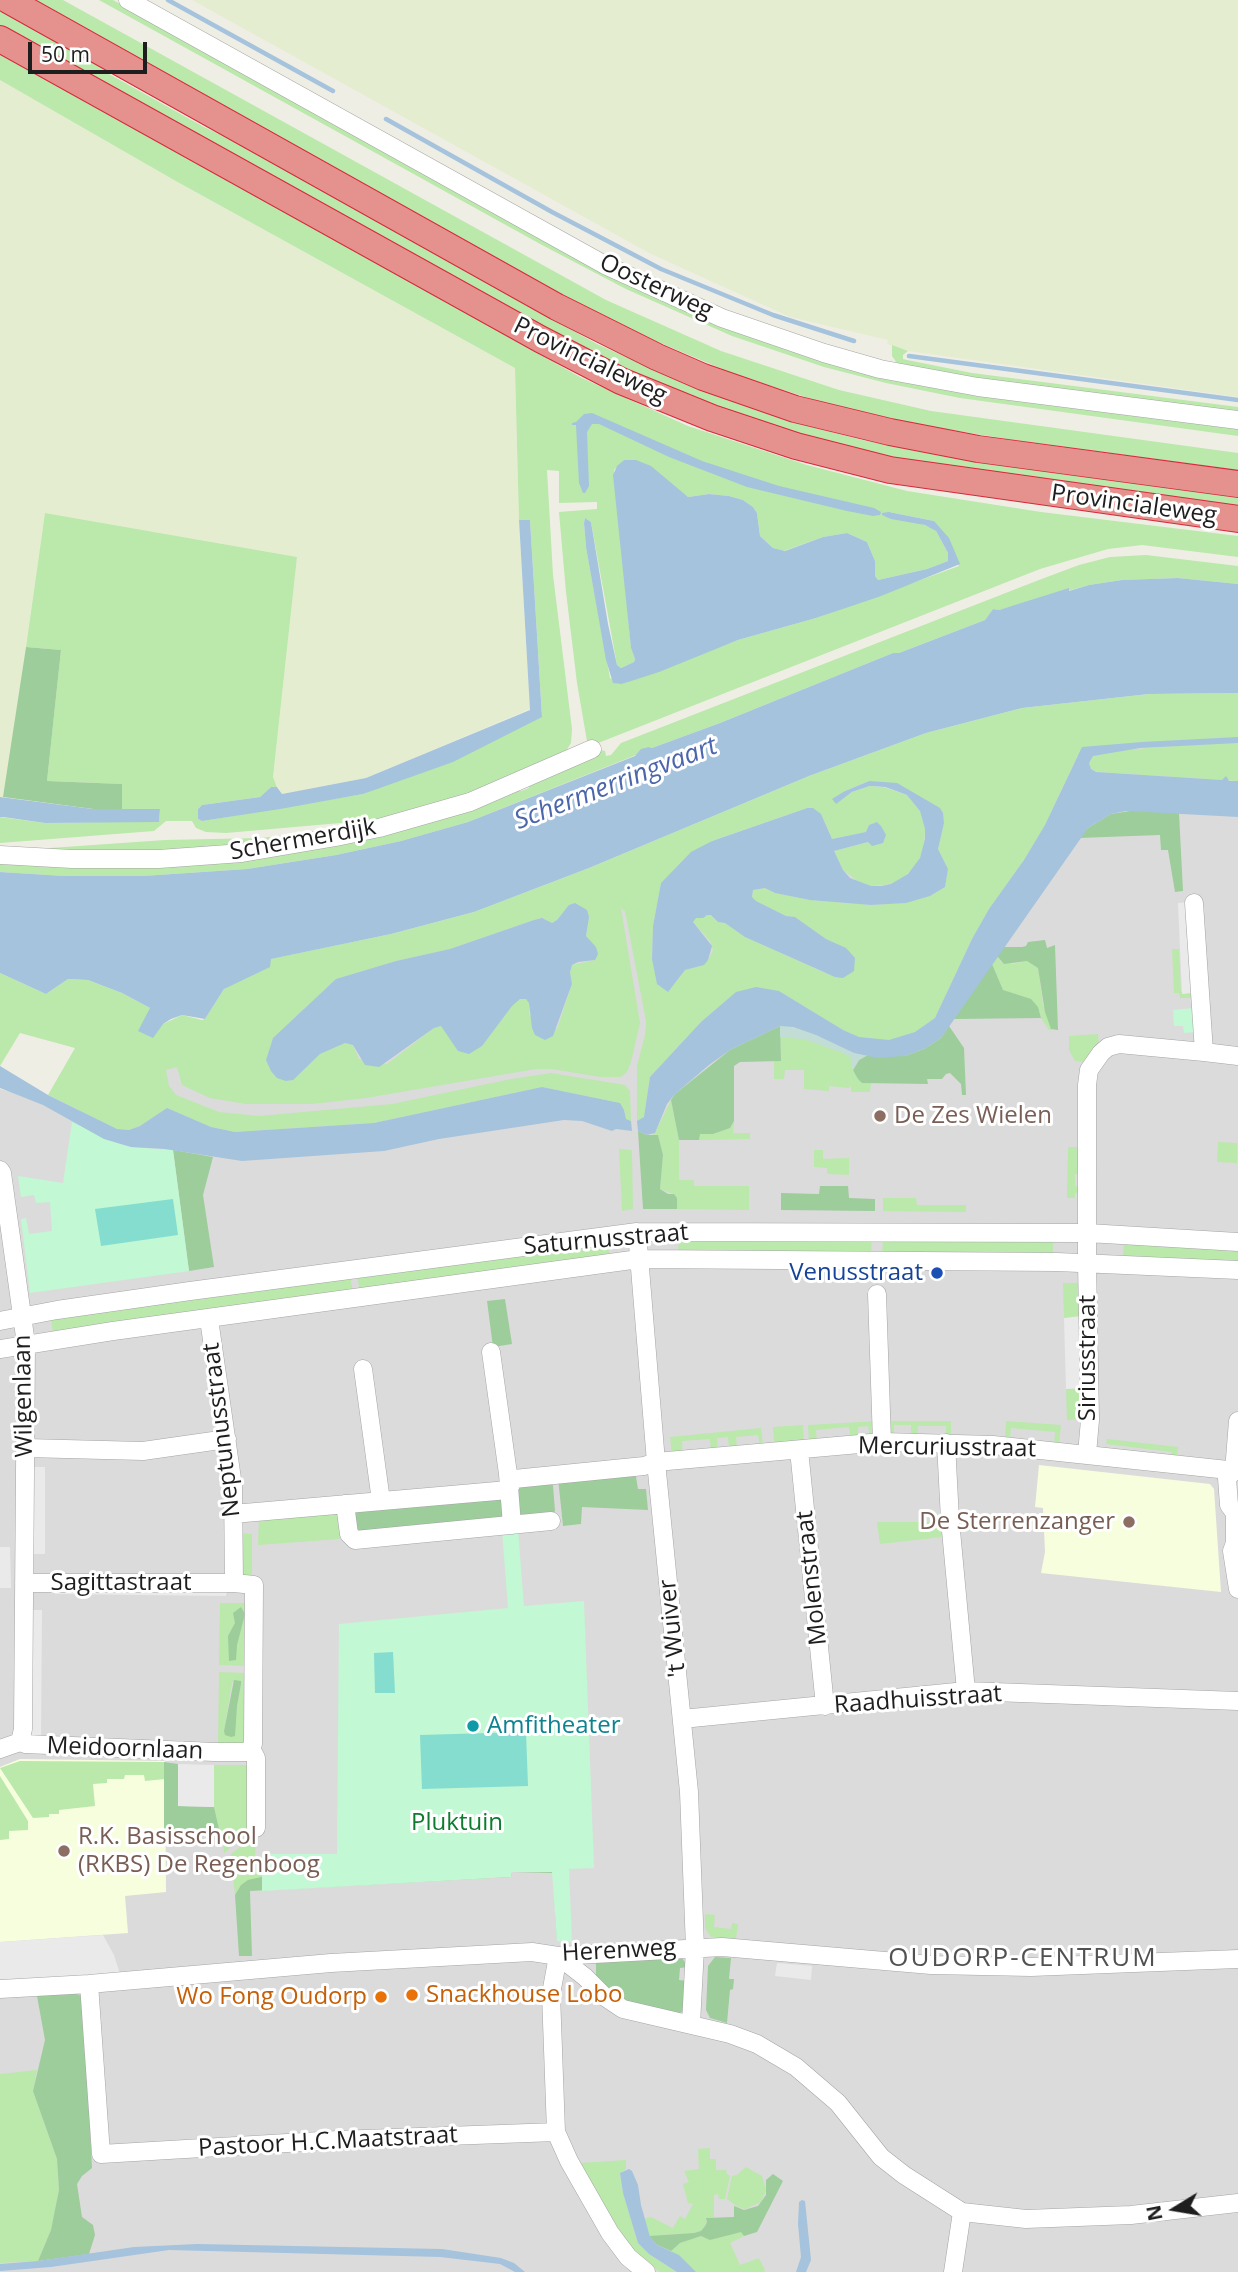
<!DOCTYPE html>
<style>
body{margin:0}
#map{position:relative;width:1238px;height:2272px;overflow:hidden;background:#efeee4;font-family:"Open Sans",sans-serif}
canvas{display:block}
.north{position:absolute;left:1140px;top:2174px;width:70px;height:70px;-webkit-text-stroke:5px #fff;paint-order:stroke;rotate:259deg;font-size:19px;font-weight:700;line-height:28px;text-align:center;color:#1e1e1e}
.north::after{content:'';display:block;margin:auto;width:24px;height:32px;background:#1e1e1e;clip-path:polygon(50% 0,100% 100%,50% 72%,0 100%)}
.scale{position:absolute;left:28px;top:42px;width:119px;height:32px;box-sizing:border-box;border:4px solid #1e1e1e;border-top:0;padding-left:9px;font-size:21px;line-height:24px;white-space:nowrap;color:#1e1e1e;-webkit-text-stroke:5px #fff;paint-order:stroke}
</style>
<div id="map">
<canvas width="1238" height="2272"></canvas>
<div class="north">N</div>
<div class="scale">50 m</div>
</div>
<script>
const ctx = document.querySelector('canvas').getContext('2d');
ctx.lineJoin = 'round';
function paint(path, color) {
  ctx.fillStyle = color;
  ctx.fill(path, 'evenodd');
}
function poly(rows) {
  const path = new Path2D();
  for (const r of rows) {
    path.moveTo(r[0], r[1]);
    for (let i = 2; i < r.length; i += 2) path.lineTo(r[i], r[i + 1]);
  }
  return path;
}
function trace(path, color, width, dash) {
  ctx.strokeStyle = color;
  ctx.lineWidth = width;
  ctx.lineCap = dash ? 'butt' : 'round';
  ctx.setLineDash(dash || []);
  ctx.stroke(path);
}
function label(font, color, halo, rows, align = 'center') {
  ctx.font = font + ' "Open Sans",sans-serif';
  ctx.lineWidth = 6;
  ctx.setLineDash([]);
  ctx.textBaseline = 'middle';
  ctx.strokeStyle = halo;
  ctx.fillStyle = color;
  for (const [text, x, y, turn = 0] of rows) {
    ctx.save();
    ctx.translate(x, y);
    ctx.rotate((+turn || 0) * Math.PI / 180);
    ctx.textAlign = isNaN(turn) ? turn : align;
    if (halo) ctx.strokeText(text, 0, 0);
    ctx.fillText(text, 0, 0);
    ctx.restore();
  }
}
const residential = poly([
 [1238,704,1238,2272,0,2272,0,1089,82,1111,319,956]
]);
const education = poly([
 [1039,1465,1210,1484,1214,1489,1221,1592,1041,1573,1045,1552,1043,1508,1035,1507],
 [20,1759,165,1761,166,1892,125,1896,128,1933,0,1942,0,1767]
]);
const farmland = poly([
 [192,0,1238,0,1238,397,908,351,887,344,888,340,790,317,651,254],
 [0,80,174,180,515,368,519,520,530,709,366,778,282,794,273,778,297,557,45,513,6,785,3,797,0,797]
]);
const grass = poly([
 [28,0,63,0,606,300,721,351,839,390,931,411,1238,453,1238,470,1013,440,921,425,824,403,734,374,658,342,600,315],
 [99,0,113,0,589,263,685,309,1026,401,1238,429,1238,436,960,398,886,383,824,367,732,336,626,289,542,245],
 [0,5,77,48,109,74,204,127,232,140,597,344,684,383,804,425,862,440,949,457,1238,497,1238,511,947,473,748,423,568,345,0,31],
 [0,50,580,377,688,426,807,465,907,491,1041,512,1238,536,1238,557,1142,545,1108,549,1040,569,588,747,577,683,566,592,559,512,597,509,597,502,559,503,559,471,547,470,553,575,572,729,571,743,566,751,451,805,386,819,226,833,206,832,196,828,192,821,166,821,154,831,0,843,0,817,45,823,159,821,160,809,122,810,122,784,47,781,61,650,26,647,45,513,297,557,273,777,277,787,271,787,260,797,202,805,198,809,198,819,202,821,363,794,542,716,530,520,519,520,515,368,174,180,0,80],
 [624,460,688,497,709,494,729,496,743,500,753,507,757,513,760,536,773,548,784,551,823,537,847,533,867,542,875,561,875,576,878,580,927,569,948,561,948,553,936,531,930,527,889,512,934,521,959,566,816,618,738,640,622,684,610,678,586,547,584,523,585,518,591,522,617,665,621,668,634,662,635,659,631,647,614,470],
 [892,345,908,351,903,355,903,359,907,360,972,373,1238,407,1238,416,1056,393,899,366,892,356],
 [1146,555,1238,566,1238,584,1178,578,1122,580,1089,585,999,610,993,609,985,620,899,653,893,653,720,723,652,748,649,747,636,755,468,822,401,841,336,855,247,869,143,876,64,876,0,872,0,858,198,861,510,789,521,791,529,788,528,785,589,755,601,750,605,751,606,756,611,755,621,743,1039,580,1079,565,1110,557],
 [1238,693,1238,742,1217,743,1238,743,1238,781,1098,772,1091,769,1089,763,1094,755,1110,751,1215,743,1153,742,1077,757,1045,825,1024,860,989,909,972,939,935,1018,915,1032,889,1041,859,1037,843,1030,779,991,736,992,701,1022,650,1077,644,1117,641,1120,637,1121,637,1066,645,1035,646,1021,625,911,621,908,640,1023,631,1062,627,1072,621,1077,600,1077,552,1069,536,1069,366,1098,312,1104,246,1104,210,1098,182,1085,177,1067,166,1070,169,1086,176,1095,219,1112,259,1116,392,1104,511,1079,551,1073,625,1085,630,1091,631,1121,626,1119,624,1109,615,1102,542,1087,374,1123,235,1132,211,1127,167,1108,140,1126,129,1130,117,1129,48,1095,75,1048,20,1033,0,1066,0,973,46,994,68,979,88,980,122,993,150,1008,163,1024,182,1015,202,1020,205,1019,224,989,270,959,391,934,474,912,589,868,809,776,926,733,1022,708,1149,694],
 [869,781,915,795,940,808,943,813,944,823,938,849,948,869,945,887,930,896,905,903,871,905,810,900,775,893,765,888,753,890,752,897,756,901,786,916,795,917,826,939,846,949,825,973,745,937,725,923,718,922,711,915,707,915,696,918,693,922,710,941,713,950,708,960,700,966,685,970,672,987,652,959,653,926,661,883,683,860,712,841,807,808,824,820,832,839,866,832,869,825,877,822,881,826,869,842,834,851,843,870,859,882,871,886,891,884,900,880,915,867,924,849,925,829,920,811,907,795,884,787,870,786,852,792,836,803,845,791],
 [563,912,589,917,586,936,596,947,595,960,572,965,570,972,572,984,557,1029,529,1015,529,1003,526,999,520,999,512,1006,482,1046,447,1032,441,1026,434,1028,387,1064,359,1059,353,1045,345,1043,320,1054,292,1080,286,1081,266,1061,273,1038,336,979,396,961,450,949,534,920,542,918,551,923,557,920],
 [330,830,195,854,7,851,165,840,261,838],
 [1172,949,1179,949,1181,992,1194,993,1196,1006,1192,1006,1191,998,1180,998,1179,993,1174,993],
 [997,956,1001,962,1013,964,1027,961,1038,968,1043,1005,1052,1030,1049,1030,1041,1018,1040,1012,1003,990,992,964],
 [1098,1034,1099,1045,1084,1062,1075,1061,1069,1050,1069,1036],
 [780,1037,804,1039,844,1053,851,1058,853,1070,862,1083,871,1083,870,1092,851,1092,851,1086,849,1088,829,1086,829,1091,804,1089,804,1070,785,1070,784,1079,774,1079,774,1061,781,1060],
 [671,1100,679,1140,679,1180,694,1180,694,1186,749,1186,749,1210,677,1209,677,1198,674,1194,660,1189,663,1155,658,1135,652,1135,655,1133],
 [734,1121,733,1133,750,1133,750,1139,699,1140,699,1134,713,1134,730,1128],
 [1218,1142,1237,1143,1237,1163,1217,1162],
 [1068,1147,1079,1147,1079,1174,1075,1174,1075,1186,1079,1187,1079,1193,1075,1193,1075,1198,1067,1198],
 [619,1149,632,1150,633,1209,622,1211],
 [814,1150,823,1150,823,1159,849,1158,849,1175,827,1174,827,1168,814,1167],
 [883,1198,916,1198,917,1205,966,1205,966,1212,883,1211],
 [679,1236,872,1237,871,1256,678,1254],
 [883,1237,1053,1238,1053,1257,882,1256],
 [607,1240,610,1258,360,1292,357,1275],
 [1124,1241,1238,1247,1238,1266,1123,1259],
 [350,1275,353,1293,53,1335,51,1317],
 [1063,1283,1077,1283,1081,1288,1081,1316,1079,1318,1064,1318],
 [1083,1388,1084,1401,1076,1402,1076,1410,1081,1410,1081,1419,1067,1420,1066,1389],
 [877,1421,878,1436,870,1437,868,1426,858,1427,858,1437,851,1438,849,1427,816,1430,817,1441,809,1441,808,1425],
 [887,1421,951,1421,951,1437,946,1437,946,1426,918,1426,917,1437,911,1436,911,1425,894,1425,894,1436,886,1436],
 [1006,1421,1061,1425,1059,1444,1054,1443,1055,1432,1011,1428,1010,1439,1005,1439],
 [803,1425,804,1442,774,1444,773,1427],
 [761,1428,763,1445,760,1445,758,1435,736,1437,737,1447,729,1448,728,1437,717,1438,718,1453,711,1453,710,1439,682,1441,683,1456,672,1457,670,1437],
 [1107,1439,1178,1447,1177,1457,1172,1457,1172,1452,1106,1444],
 [341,1512,343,1534,339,1539,258,1545,259,1519],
 [877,1522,941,1522,942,1537,880,1544],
 [239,1533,252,1534,252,1577,239,1576],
 [220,1603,247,1603,247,1666,219,1665],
 [219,1672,247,1673,245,1741,242,1745,218,1747],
 [235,1680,241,1684,237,1706,224,1731,232,1683],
 [20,1761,164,1762,165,1779,145,1781,144,1775,125,1775,124,1779,107,1779,107,1783,93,1784,95,1806,59,1810,59,1814,49,1814,49,1817,33,1818,0,1768],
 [214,1765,251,1765,250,1831,224,1853,222,1830,219,1829,214,1807],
 [0,1776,28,1821,28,1830,9,1831,9,1839,0,1840],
 [256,1839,255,1862,232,1861,231,1854,249,1840],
 [232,1867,294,1868,241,1885,235,1895],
 [705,1914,715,1915,714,1927,731,1929,732,1923,738,1924,736,1939,711,1937,705,1928],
 [37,2070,33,2091,57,2159,59,2190,57,2204,51,2230,38,2261,0,2263,0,2074],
 [710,2148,710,2159,716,2159,716,2170,726,2170,727,2174,730,2176,725,2199,719,2199,718,2194,714,2195,714,2217,706,2218,707,2222,701,2231,694,2233,649,2236,644,2219,651,2217,673,2228,680,2216,685,2219,693,2204,688,2203,683,2184,689,2182,684,2171,699,2169,698,2149],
 [626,2160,626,2169,620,2173,623,2193,638,2243,649,2254,677,2272,660,2272,637,2256,625,2243,579,2163],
 [746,2167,762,2176,766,2190,761,2202,745,2209,738,2207,727,2199,732,2176,737,2175],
 [741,2231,744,2236,730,2243,740,2265,759,2258,765,2270,764,2272,696,2272,671,2251,680,2243,701,2236,710,2240]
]);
const forest = poly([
 [26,647,61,650,47,781,122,784,122,810,93,809,3,797],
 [1137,810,1179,813,1183,891,1175,892,1168,850,1161,850,1160,835,1079,838,1088,828,1111,814],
 [1045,940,1047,948,1055,945,1058,1030,1051,1029,1045,1012,1038,968,1027,961,1004,964,997,956,1004,947,1022,947,1026,946,1028,942],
 [992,964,1003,990,1031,999,1038,1007,1041,1018,954,1019],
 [780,1026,781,1061,740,1062,734,1066,734,1121,730,1128,713,1134,700,1134,699,1140,679,1140,671,1100,675,1094,730,1050],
 [949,1026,964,1048,966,1095,962,1095,961,1084,950,1073,946,1074,942,1079,927,1079,928,1084,862,1083,858,1079,853,1070,859,1060,866,1056,905,1056,926,1048,941,1038],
 [638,1131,647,1135,658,1135,663,1155,660,1189,668,1194,674,1194,677,1198,677,1209,643,1209],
 [173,1150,213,1157,203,1195,214,1267,189,1271],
 [820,1186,848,1186,849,1198,875,1199,875,1211,781,1210,781,1193,819,1194],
 [505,1299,512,1344,493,1347,487,1301],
 [635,1471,638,1489,646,1489,648,1510,582,1507,581,1524,563,1526,558,1478],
 [549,1482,553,1485,555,1511,552,1515,520,1518,515,1493,521,1484],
 [501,1498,505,1502,503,1519,359,1532,354,1528,353,1511],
 [241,1607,245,1614,237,1645,236,1660,229,1661,228,1636,235,1623,233,1613],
 [234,1680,241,1681,241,1684,237,1706,235,1736,231,1737,225,1735,224,1731],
 [164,1762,178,1764,178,1806,214,1807,219,1829,164,1833],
 [554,1859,557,1941,553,1873,512,1872,511,1877,250,1891,252,1956,239,1956,235,1895,241,1885,248,1880,270,1875],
 [715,1957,731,1958,729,1979,734,1979,733,1989,730,1990,727,2023,710,2018,706,2010,708,1966],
 [682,1958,688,1967,680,1968,679,1980,688,1981,684,2010,679,2014,627,2003,596,1979,596,1962],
 [73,1993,82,1996,84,2005,92,2168,82,2176,77,2184,82,2217,93,2225,95,2235,89,2254,38,2261,51,2230,59,2190,57,2159,33,2091,45,2040,37,1996],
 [773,2174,783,2181,757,2232,744,2236,741,2232,710,2240,701,2236,680,2243,671,2251,657,2245,649,2236,694,2233,701,2231,705,2226,707,2222,706,2218,734,2217,734,2206,744,2210,758,2206,766,2195,766,2180]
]);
const wetland = poly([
 [780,1026,788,1026,816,1035,854,1053,866,1056,859,1060,853,1070,851,1058,844,1053,804,1039,780,1037]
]);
const park = poly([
 [1194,1008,1195,1032,1184,1033,1183,1026,1174,1026,1173,1010],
 [72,1122,117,1143,131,1147,173,1150,189,1271,30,1293,21,1219,26,1218,29,1234,52,1231,50,1202,36,1203,34,1195,21,1197,18,1176,63,1183],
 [518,1530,524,1606,584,1601,594,1868,569,1869,572,1942,557,1941,552,1872,512,1872,511,1877,262,1891,262,1854,337,1854,339,1624,508,1608,502,1531]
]);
const pitch = poly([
 [173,1199,178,1235,101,1246,95,1209],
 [393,1652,395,1693,375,1693,374,1653],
 [526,1732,528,1786,422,1789,420,1735]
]);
const parking = poly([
 [1188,902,1192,993,1182,994,1178,903],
 [1081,1316,1082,1388,1066,1389,1064,1318],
 [32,1467,45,1467,45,1554,32,1554],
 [0,1547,10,1547,11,1588,0,1588],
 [54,1590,227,1591,226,1596,55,1594],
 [30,1610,42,1610,41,1738,29,1738],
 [178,1764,214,1765,214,1807,178,1806],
 [103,1935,114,1955,120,1974,0,1980,0,1942],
 [777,1963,812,1966,811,1980,775,1976]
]);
const water = poly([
 [592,413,702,461,779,486,874,508,881,512,880,515,873,516,847,511,747,487,669,457,599,424,592,424,587,432,589,486,585,493,583,493,579,483,576,425,572,425,572,423,576,422,584,414],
 [624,460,636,460,651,466,688,497,709,494,729,496,743,500,753,507,757,513,760,536,773,548,785,551,823,537,847,533,867,542,875,561,875,576,878,580,927,569,948,561,948,553,936,531,925,525,891,519,882,515,882,513,889,512,934,521,949,538,960,564,881,596,816,618,738,640,659,672,622,684,613,683,606,660,586,547,584,523,585,518,591,522,608,624,617,665,621,668,634,662,635,659,631,648,613,475,617,466],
 [519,520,530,520,542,717,453,762,363,794,280,809,202,821,198,819,198,809,202,805,260,797,271,787,277,787,282,794,366,778,530,710],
 [1178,578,1238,584,1238,693,1149,694,1022,708,926,733,809,776,589,868,474,912,391,934,271,959,270,967,224,989,205,1019,182,1015,171,1019,163,1024,153,1038,138,1031,150,1008,122,993,88,980,68,979,46,994,0,973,0,872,64,876,143,876,247,869,336,855,401,841,468,822,635,756,641,749,649,747,652,748,720,723,893,653,899,653,985,620,993,609,999,610,1069,588,1069,591,1089,585,1122,580],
 [1238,737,1238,743,1140,748,1093,756,1089,763,1091,769,1096,772,1222,780,1226,776,1229,781,1238,781,1238,817,1126,811,1111,814,1088,828,946,1031,941,1038,926,1048,905,1056,877,1058,854,1053,816,1035,793,1027,780,1026,730,1050,709,1065,675,1094,667,1104,655,1133,647,1135,638,1131,637,1121,644,1117,650,1077,701,1022,736,992,756,987,779,991,843,1030,859,1037,889,1040,915,1032,935,1018,972,939,989,909,1024,860,1045,825,1082,747,1142,742],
 [869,781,897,783,940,808,943,813,944,823,938,849,948,869,945,887,930,896,906,903,871,905,810,900,775,893,765,888,753,890,752,897,756,901,786,916,795,917,826,939,846,948,855,958,854,971,843,978,835,977,745,937,725,923,718,922,711,915,707,915,703,918,696,918,693,922,712,946,708,960,704,965,685,970,668,992,657,984,652,959,653,926,661,883,691,852,712,841,807,808,813,808,821,814,832,839,866,832,869,825,877,822,881,826,886,835,883,843,872,846,868,842,834,851,843,870,850,878,871,886,881,886,891,884,908,874,920,858,925,839,925,829,920,811,907,795,885,787,870,786,852,792,836,804,832,799,845,791],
 [0,797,93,809,160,809,159,822,45,823,3,817,0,817],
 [575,903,587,910,589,917,586,936,596,947,598,954,595,960,578,962,572,965,570,972,572,984,569,992,553,1036,545,1040,535,1035,532,1028,529,1003,526,999,520,999,512,1006,482,1046,469,1054,458,1051,441,1026,434,1028,379,1067,365,1065,353,1045,345,1043,320,1054,293,1080,286,1081,277,1078,271,1071,266,1060,273,1038,336,979,396,961,450,949,534,920,542,918,552,923,557,920,569,905],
 [0,1066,48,1095,117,1129,129,1130,140,1126,167,1108,211,1127,235,1132,374,1123,542,1087,620,1103,624,1110,626,1119,631,1121,632,1131,616,1129,612,1131,582,1121,564,1120,439,1139,384,1151,242,1161,165,1149,131,1147,104,1139,43,1105,0,1088],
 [629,2169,632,2171,638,2185,641,2205,650,2237,657,2245,679,2255,696,2272,677,2272,649,2254,638,2243,623,2193,620,2173],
 [802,2200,805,2201,811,2260,806,2272,796,2272,801,2257,798,2224,799,2202],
 [197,2244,442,2249,501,2258,514,2263,525,2272,515,2272,500,2264,440,2257,169,2250,51,2267,0,2271,0,2264,38,2261,134,2247]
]);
const stream = poly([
 [168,0,333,91],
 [386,119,552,212,661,269,773,315,854,341],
 [909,356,1238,400]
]);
const minor = poly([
 [128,0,605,265,722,318,824,353,880,369,978,387,1238,420],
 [0,855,72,859,159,859,242,853,336,837,379,828,470,802,592,749],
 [1194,903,1204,1052,1238,1056],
 [0,1170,2,1173,26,1344,23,1729,20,1742],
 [637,1232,656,1462,689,1792,695,1948,691,2024],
 [877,1294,882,1442],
 [0,1321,57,1310,190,1291,637,1232,1088,1233,1238,1242],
 [0,1349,113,1331,639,1259,1057,1262,1238,1270],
 [491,1352,508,1474,512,1525],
 [363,1369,381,1501],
 [1238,1421,1234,1471,1227,1478,1229,1505,1235,1513,1235,1543,1232,1551,1238,1589],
 [946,1443,950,1520,966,1691],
 [26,1448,143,1451,227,1439],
 [799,1450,825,1706],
 [1087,1454,1090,1420,1087,1263,1087,1085,1089,1070,1101,1053,1108,1047,1119,1044,1204,1052],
 [508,1490,514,1479,644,1466,656,1462,882,1442,993,1445,1238,1471],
 [345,1504,349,1534,355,1540,551,1521],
 [233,1514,508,1490],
 [24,1583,234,1583,233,1486,209,1319],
 [234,1583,254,1585,253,1744,251,1748,256,1758,256,1828],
 [682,1719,966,1691,1238,1701],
 [0,1749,20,1742,25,1744,214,1752,246,1752,251,1748],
 [558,1956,585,1977,605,1997,623,2009,730,2034,757,2044,796,2067,838,2103,881,2157,904,2175,962,2212,1026,2219,1131,2215,1238,2203],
 [558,1956,551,1994,556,2132,569,2161,610,2233,628,2257,646,2272],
 [89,1984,101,2154,338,2140,556,2132],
 [0,1989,89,1984,331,1963,532,1952,558,1956,722,1947,931,1965,1031,1967,1238,1959],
 [953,2272,962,2212]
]);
const highway = poly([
 [8,0,557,307,657,357,703,377,795,409,890,432,978,449,1238,484],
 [0,39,540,339,621,381,712,418,796,446,890,470,1238,519]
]);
const markers = [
 [880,1116,7,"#8d6e63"],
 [937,1273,7,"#1a4fb4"],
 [1129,1522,7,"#8d6e63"],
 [473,1726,7,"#0f9aa8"],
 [64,1851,7,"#8d6e63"],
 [412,1995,7,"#e8710a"],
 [381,1997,7,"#e8710a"]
];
const streetNames = [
 ["Oosterweg",656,287,25],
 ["Provincialeweg",590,361,26],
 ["Provincialeweg",1134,505,8],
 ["Schermerdijk",303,840,-10],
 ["Saturnusstraat",606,1240,-5],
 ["Siriusstraat",1088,1358,-90],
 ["Wilgenlaan",24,1396,-91],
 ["Neptunusstraat",222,1430,-97],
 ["Mercuriusstraat",947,1448,1],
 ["Molenstraat",812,1578,-96],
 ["Sagittastraat",121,1583],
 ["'t Wuiver",673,1628,-96],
 ["Raadhuisstraat",918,1700,-4],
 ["Meidoornlaan",125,1749,2],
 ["Herenweg",619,1951,-3],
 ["Pastoor H.C.Maatstraat",328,2142,-3]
];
const educationNames = [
 ["De Zes Wielen",894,1116],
 ["De Sterrenzanger",1115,1522,"right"],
 ["R.K. Basisschool",78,1837],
 ["(RKBS) De Regenboog",78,1865]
];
const transitNames = [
 ["Venusstraat",923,1273]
];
const cultureNames = [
 ["Amfitheater",487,1726]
];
const parkNames = [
 ["Pluktuin",457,1823]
];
const foodNames = [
 ["Snackhouse Lobo",426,1995],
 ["Wo Fong Oudorp",367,1997,"right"]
];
const waterNames = [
 ["Schermerringvaart",616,784,-21]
];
const neighbourhoodNames = [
 ["OUDORP-CENTRUM",1023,1959]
];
paint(residential, '#dcdbdb');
paint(education, '#f7fede');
paint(farmland, '#e4edd0');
paint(grass, '#bbe8ab');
paint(forest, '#9dcd9a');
paint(wetland, '#c1ddd6');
paint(park, '#c2f8d3');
paint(pitch, '#84ddce');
paint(parking, '#eaeaea');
paint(water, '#a5c3dc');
trace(stream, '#a5c3dc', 4.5);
trace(minor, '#a5a5a5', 19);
trace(highway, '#d7283c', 28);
trace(minor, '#fff', 18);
trace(highway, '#e5918d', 26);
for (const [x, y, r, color] of markers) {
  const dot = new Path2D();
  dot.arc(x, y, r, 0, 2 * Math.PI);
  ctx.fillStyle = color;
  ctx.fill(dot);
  trace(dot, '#fff', 2.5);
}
label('24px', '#1e1e1e', '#fff', streetNames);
label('24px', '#785e54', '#fff', educationNames, 'left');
label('24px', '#164399', '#fff', transitNames, 'right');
label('24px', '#0d838f', '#fff', cultureNames, 'left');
label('24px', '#0e7b30', '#fff', parkNames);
label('24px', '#c56008', '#fff', foodNames, 'left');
label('italic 26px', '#4c66ac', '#fff', waterNames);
ctx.letterSpacing = '2px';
label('26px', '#515151', '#fff', neighbourhoodNames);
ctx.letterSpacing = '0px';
</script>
